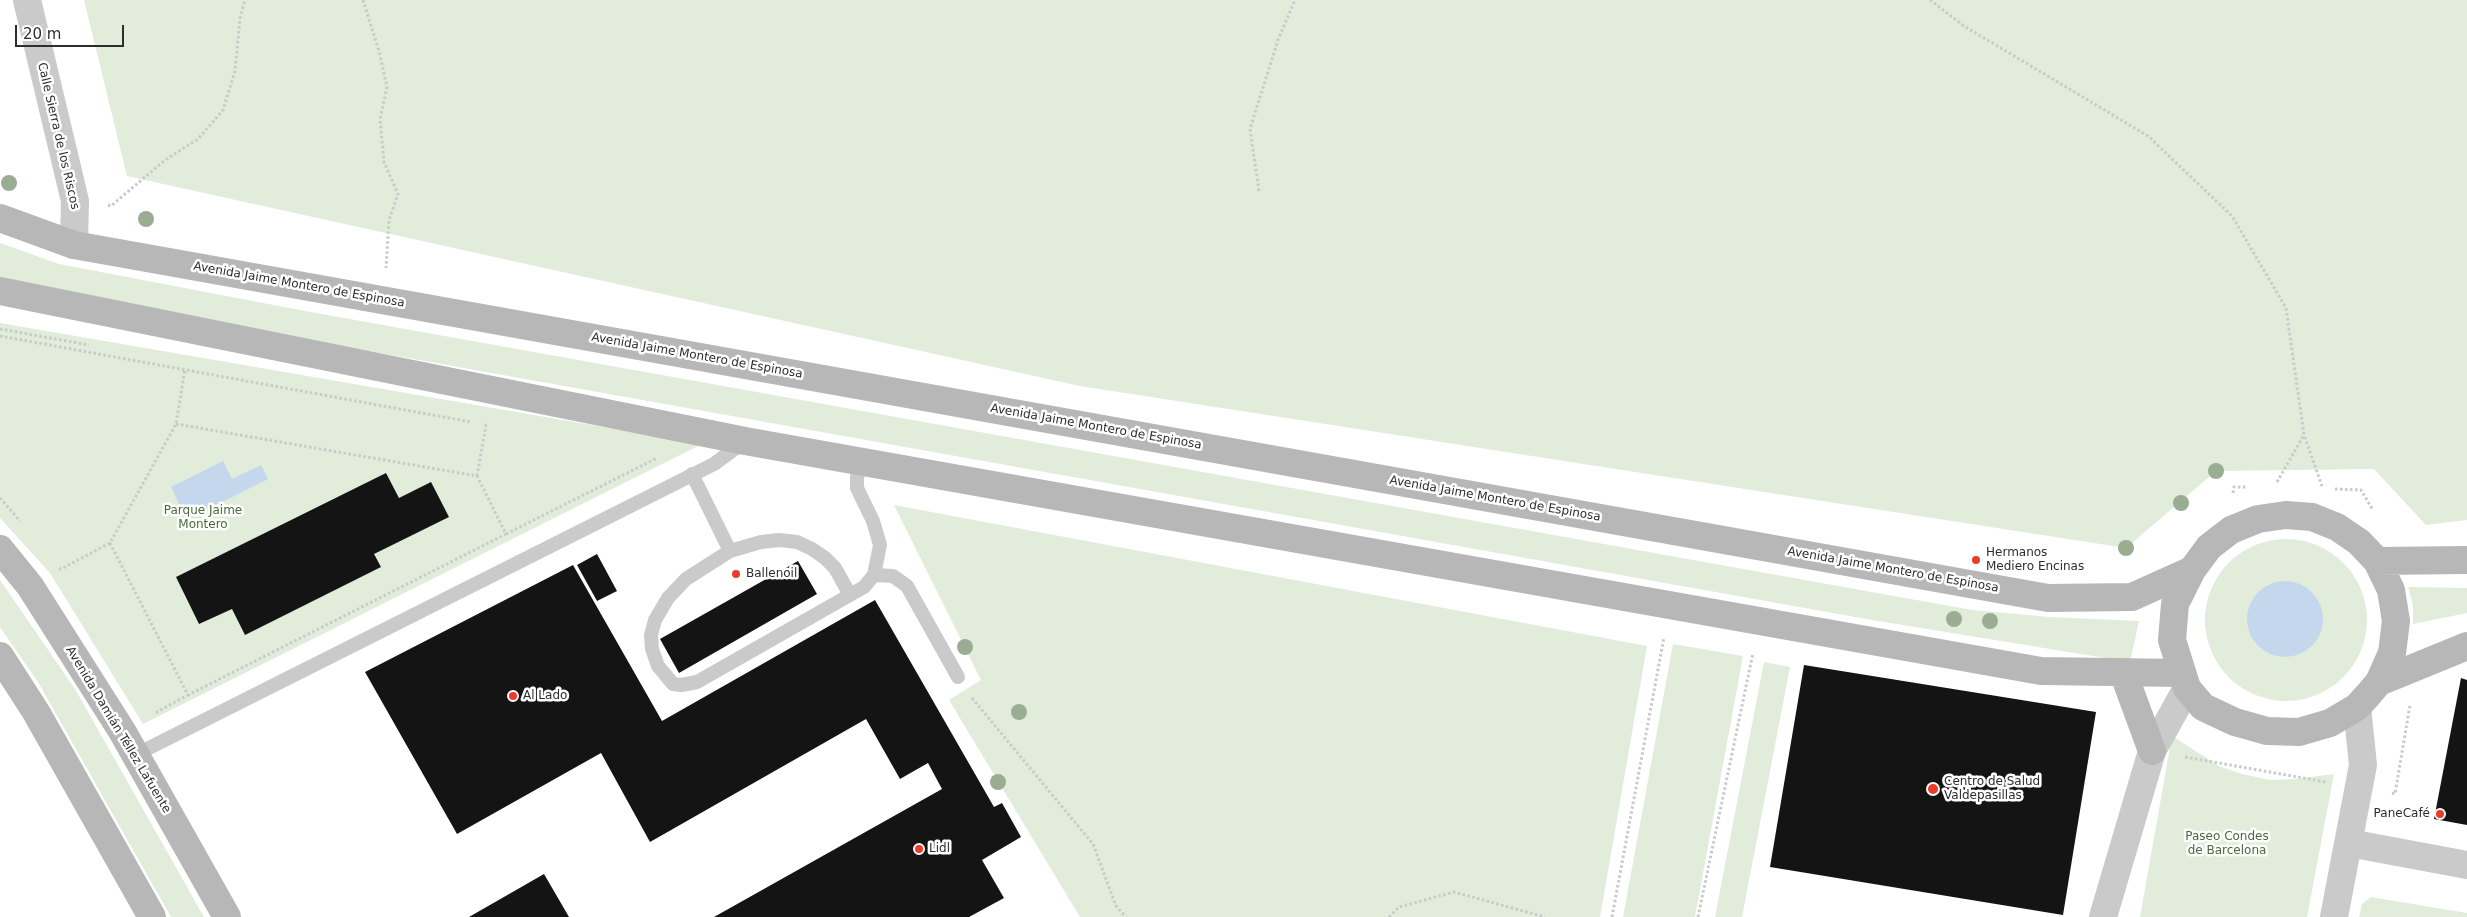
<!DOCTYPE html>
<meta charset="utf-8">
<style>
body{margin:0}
#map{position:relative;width:2467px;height:917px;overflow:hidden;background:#fff;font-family:"DejaVu Sans",sans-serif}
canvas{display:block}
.scale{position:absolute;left:15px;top:25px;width:109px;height:22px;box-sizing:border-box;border:2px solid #2d2d2d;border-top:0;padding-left:6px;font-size:15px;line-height:18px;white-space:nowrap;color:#2d2d2d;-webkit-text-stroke:4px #fff;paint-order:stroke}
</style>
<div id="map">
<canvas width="2467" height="917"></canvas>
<div class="scale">20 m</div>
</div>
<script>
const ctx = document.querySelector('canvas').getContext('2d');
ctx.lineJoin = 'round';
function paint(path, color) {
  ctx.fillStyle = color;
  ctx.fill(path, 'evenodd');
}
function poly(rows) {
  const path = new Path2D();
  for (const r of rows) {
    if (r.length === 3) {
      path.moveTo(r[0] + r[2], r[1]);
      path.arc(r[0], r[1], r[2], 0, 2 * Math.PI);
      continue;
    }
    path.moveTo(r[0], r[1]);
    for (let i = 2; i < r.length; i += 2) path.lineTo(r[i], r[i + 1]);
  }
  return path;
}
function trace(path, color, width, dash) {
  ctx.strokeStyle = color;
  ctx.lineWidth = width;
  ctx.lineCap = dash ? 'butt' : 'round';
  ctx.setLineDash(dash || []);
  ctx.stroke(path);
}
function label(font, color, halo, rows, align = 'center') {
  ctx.font = font + ' "DejaVu Sans",sans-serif';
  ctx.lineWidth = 5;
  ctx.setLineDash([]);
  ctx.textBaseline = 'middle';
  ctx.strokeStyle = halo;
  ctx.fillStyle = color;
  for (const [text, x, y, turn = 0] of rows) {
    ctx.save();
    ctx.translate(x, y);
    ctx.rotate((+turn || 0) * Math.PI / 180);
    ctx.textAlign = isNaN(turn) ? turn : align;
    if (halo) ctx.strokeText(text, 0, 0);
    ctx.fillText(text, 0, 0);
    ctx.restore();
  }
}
const green = poly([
 [84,0,2467,0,2467,520,2426,525,2374,469,2216,471,2126,548,1080,386,127,176],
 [0,243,59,264,305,311,1972,610,2050,617,2139,621,2130,662,1872,620,0,285],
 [0,323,702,444,143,724,50,573,0,518],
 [894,505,1647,646,1600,917,1080,917,949,700,981,680],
 [2286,620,81],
 [0,580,75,689,204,917,171,917,38,682,0,627],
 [2408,587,2467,588,2467,613,2413,624,2413,605],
 [1673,644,1743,656,1695,917,1623,917],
 [1764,662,1790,667,1742,917,1715,917],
 [2172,736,2219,766,2242,774,2270,780,2296,779,2334,774,2307,917,2140,917],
 [2371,897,2467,913,2467,917,2359,917,2362,904]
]);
const water = poly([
 [223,461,232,479,261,465,268,479,187,520,171,487],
 [2285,619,38]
]);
const building = poly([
 [386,473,399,498,431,482,449,517,374,554,381,567,245,635,232,609,199,624,176,577],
 [597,554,617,591,597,601,577,565],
 [798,561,817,594,679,673,660,639],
 [573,565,662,721,875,600,994,807,1002,803,1021,837,982,860,1004,898,969,917,714,917,942,789,928,763,900,779,866,719,650,842,601,753,457,834,365,672],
 [1804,665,2096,712,2063,915,1770,867],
 [2461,678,2467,680,2467,825,2434,819],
 [544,874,569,917,469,917]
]);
const path = poly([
 [363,0,379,51,387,87,380,119,384,162,398,194,389,220,386,268],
 [1930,0,1964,26,2148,136,2232,216,2286,308,2304,435,2322,486],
 [1259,191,1250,129,1278,40,1295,0],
 [108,205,111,206,165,160,198,139,223,110,235,71,240,18,245,0],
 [0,329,89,345],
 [0,336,471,422],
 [176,424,477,476,506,534,188,695],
 [477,476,486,425,489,425],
 [2277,482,2304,435],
 [2335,489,2361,490,2373,510],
 [2233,493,2234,487,2246,487],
 [0,498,20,521],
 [506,534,657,458],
 [110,543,188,695,155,713],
 [59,568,61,569,110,543,176,424,185,369],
 [972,698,1093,844,1116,906,1126,917],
 [2185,757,2326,782],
 [2392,793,2395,794,2410,705],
 [1389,917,1399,907,1454,892,1545,917],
 [1612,917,1664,637],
 [1698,917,1753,653]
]);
const lane = poly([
 [692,474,730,551],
 [874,575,893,576,907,586,958,677],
 [850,595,835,568,825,558,812,549,797,542,779,540,761,542,730,551,686,579,668,598,655,620,651,635,652,649,658,666,673,684,681,685,697,682,864,587,874,575,880,545,873,521,857,488,857,477,863,462],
 [135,755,714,464,744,442]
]);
const street = poly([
 [27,0,75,201,74,245],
 [2349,843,2467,865],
 [2103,917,2152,751,2187,688],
 [2334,917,2363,765,2357,707]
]);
const secondary = poly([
 [0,218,74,245,2048,598,2132,597,2192,570],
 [0,291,745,441,2041,671,2181,673],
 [2286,515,2312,517,2337,527,2359,542,2377,561,2391,590,2396,621,2392,653,2379,682,2368,695,2357,707,2330,723,2299,732,2267,731,2235,722,2203,707,2187,688,2172,640,2175,604,2192,570,2209,547,2231,530,2258,519,2286,515],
 [0,549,30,586,122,731,227,917],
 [2377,561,2467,560],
 [0,656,36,712,152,917],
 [2123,672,2152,751],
 [2379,682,2467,646]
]);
const trees = [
 [9,183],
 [146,219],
 [2216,471],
 [2181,503],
 [2126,548],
 [1954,619],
 [1990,621],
 [965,647],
 [1019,712],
 [998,782]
];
const markers = [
 [1976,560,5,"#eb3b29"],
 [736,574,5,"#eb3b29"],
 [513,696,5,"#eb3b29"],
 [1933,789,6,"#eb3b29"],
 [2440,814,5,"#eb3b29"],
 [919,849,5,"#eb3b29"]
];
const streetNames = [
 ["Calle Sierra de los Riscos",58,136,77],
 ["Avenida Jaime Montero de Espinosa",299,285,10],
 ["Avenida Jaime Montero de Espinosa",697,356,10],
 ["Avenida Jaime Montero de Espinosa",1096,427,10],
 ["Avenida Jaime Montero de Espinosa",1495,499,10],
 ["Avenida Jaime Montero de Espinosa",1893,570,10],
 ["Avenida Damián Téllez Lafuente",118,730,59]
];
const parkNames = [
 ["Parque Jaime",203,511],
 ["Montero",203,525],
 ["Paseo Condes",2227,837],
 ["de Barcelona",2227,851]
];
const poiNames = [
 ["Hermanos",1986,553],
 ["Mediero Encinas",1986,567],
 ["Ballenoil",746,574],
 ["Al Lado",523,696],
 ["Centro de Salud",1944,782],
 ["Valdepasillas",1944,796],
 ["PaneCafé",2430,814,"right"],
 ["Lidl",929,849]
];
paint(green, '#e1ecda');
paint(water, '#c5d7ec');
paint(building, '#141414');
trace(path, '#cacaca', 3, [2.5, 2.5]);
trace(lane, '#cacaca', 14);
trace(street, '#cacaca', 28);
trace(secondary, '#b7b7b7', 28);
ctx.fillStyle = '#9aad92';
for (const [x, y] of trees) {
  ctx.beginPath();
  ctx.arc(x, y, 8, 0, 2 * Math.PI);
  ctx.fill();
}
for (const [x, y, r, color] of markers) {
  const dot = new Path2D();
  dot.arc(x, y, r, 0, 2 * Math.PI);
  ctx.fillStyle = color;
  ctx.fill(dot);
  trace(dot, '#fff', 2);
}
label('12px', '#2d2d2d', '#fff', streetNames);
label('12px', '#486a39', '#fff', parkNames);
label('12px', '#2d2d2d', '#fff', poiNames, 'left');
</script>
